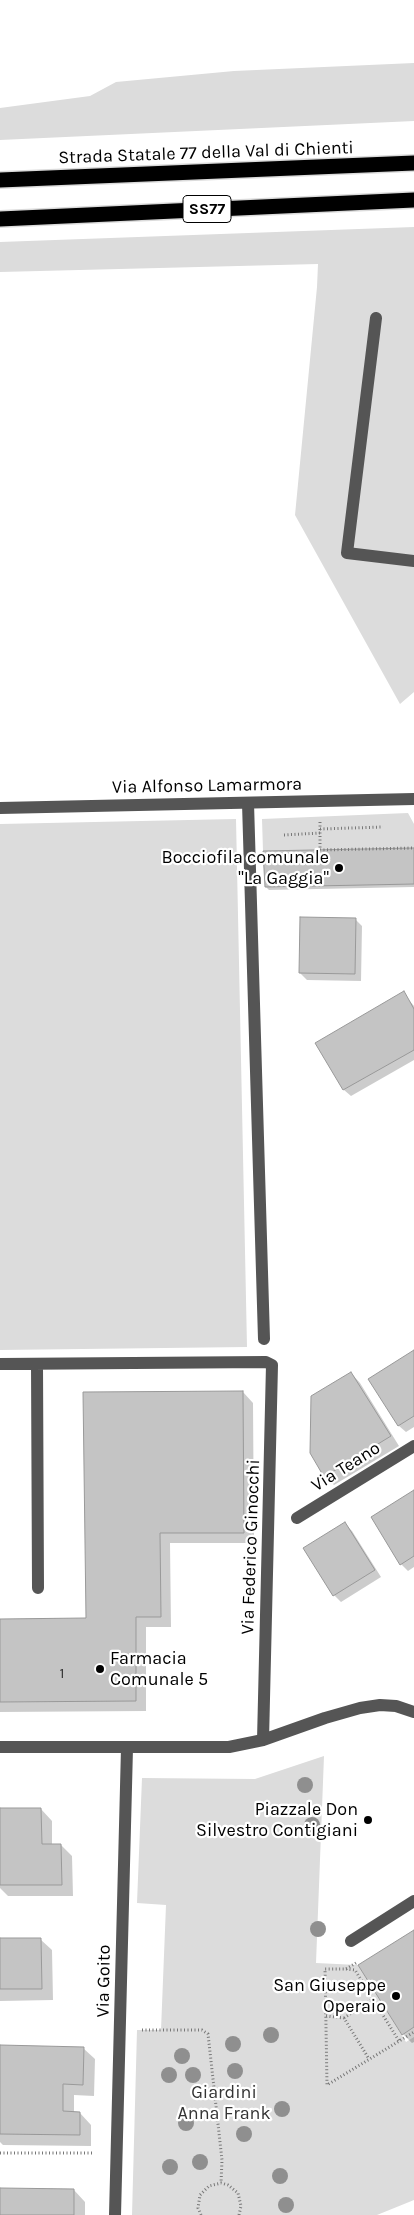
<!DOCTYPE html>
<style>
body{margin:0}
canvas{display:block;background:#fff}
</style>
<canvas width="414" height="2215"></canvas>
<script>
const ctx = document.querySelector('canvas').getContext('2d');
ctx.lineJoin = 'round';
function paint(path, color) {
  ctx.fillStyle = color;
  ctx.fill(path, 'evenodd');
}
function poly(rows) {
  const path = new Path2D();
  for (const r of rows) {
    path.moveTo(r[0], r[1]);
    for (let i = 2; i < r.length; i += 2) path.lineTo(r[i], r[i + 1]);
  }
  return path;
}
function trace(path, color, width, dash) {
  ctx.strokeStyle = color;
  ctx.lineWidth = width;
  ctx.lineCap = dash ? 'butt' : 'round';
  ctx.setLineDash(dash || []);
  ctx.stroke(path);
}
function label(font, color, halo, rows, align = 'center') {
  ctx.font = font + ' Karla,sans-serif';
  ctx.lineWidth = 4.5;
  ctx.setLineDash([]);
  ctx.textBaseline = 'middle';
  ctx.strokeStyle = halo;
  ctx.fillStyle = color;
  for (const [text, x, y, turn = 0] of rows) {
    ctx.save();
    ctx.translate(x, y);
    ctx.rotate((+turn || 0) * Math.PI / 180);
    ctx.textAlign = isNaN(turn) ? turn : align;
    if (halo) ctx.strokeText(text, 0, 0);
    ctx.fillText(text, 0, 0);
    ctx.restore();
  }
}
const green = poly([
 [414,63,414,121,0,140,0,108,90,96,116,82,234,71],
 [414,227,414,692,400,704,295,515,317,287,318,264,0,272,0,242],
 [408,813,414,824,414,848,263,851,262,819],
 [236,819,247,1347,0,1350,0,824],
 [324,1756,316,1963,358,1965,406,2042,414,2037,414,2200,377,2215,132,2215,137,2030,161,2030,166,1905,137,1903,142,1778,255,1779]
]);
const shadow = poly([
 [414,849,414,887,269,890,266,887],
 [355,919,362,926,361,981,307,980,300,973],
 [403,993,414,1006,414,1060,351,1096,344,1090,317,1043],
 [414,1352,414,1427,406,1432,399,1426],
 [351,1373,360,1383,399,1446,334,1485,325,1476],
 [243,1392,253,1403,254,1543,170,1543,171,1627,146,1627,146,1711,0,1712,0,1620,87,1619],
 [414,1492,414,1567,408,1571,401,1564],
 [345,1524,352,1531,381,1577,341,1602,334,1595],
 [0,1809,41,1809,52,1821,52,1845,61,1845,72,1856,73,1896,8,1896,0,1888],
 [414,1932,414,2042,412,2043,403,2034],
 [0,1939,40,1939,52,1950,53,2000,0,2001],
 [0,2046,83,2048,95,2059,94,2096,74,2095,74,2113,80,2113,91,2125,91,2146,3,2145,0,2142],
 [0,2190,74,2190,85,2202,85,2215,0,2215]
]);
const building = poly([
 [414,848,414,884,265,887,263,851,414,848],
 [300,917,356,918,355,974,299,973,300,917],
 [404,991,414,1009,414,1050,343,1090,315,1043,404,991],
 [414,1350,414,1416,398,1426,368,1379,414,1350],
 [351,1372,391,1436,324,1477,310,1453,311,1396,351,1372],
 [243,1391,244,1533,160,1533,161,1617,136,1617,136,1701,0,1702,0,1619,86,1618,83,1392,243,1391],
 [414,1490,414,1556,400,1565,371,1517,414,1490],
 [345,1522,375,1570,333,1596,303,1548,345,1522],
 [0,1808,41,1808,42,1844,61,1844,62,1885,0,1885,0,1808],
 [414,1930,414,2027,402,2035,358,1965,414,1930],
 [0,1938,41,1938,42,1989,0,1989,0,1938],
 [0,2045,84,2047,83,2085,63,2084,63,2111,80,2112,80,2135,0,2134,0,2045],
 [0,2188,74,2189,74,2215,0,2215,0,2188]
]);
const path = poly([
 [320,822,320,850,414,848],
 [320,829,383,827],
 [284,835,320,833],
 [356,1963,346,1969,325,1969,327,2085,414,2032],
 [346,1969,355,1970,399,2041],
 [326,2016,344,2018,369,2059],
 [344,2018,373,1999],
 [142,2030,202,2030,208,2034,222,2160,221,2183],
 [0,2153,94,2153],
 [201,2215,198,2208,200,2195,209,2186,221,2183,228,2185,238,2193,241,2206,239,2215]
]);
const minor = poly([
 [376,318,347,553,414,561],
 [248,803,264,1339],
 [0,808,414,799],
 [0,1364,266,1362,272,1365,263,1740],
 [37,1364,38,1588],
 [297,1518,414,1446],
 [0,1747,229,1747,263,1740,325,1718,360,1708,380,1705,396,1706,414,1712],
 [351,1941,414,1901],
 [115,2215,127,1748]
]);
const highway = poly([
 [0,180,414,163],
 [0,219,414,200]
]);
const trees = [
 [305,1785],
 [312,1825],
 [318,1929],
 [271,2035],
 [233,2044],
 [182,2056],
 [235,2071],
 [169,2075],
 [193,2075],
 [282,2109],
 [186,2123],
 [244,2134],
 [200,2162],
 [170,2167],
 [280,2176],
 [286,2205]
];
const markers = [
 [339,868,5,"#000"],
 [100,1669,5,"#000"],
 [368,1820,5,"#000"],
 [396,1996,5,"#000"]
];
const numberNames = [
 ["1",62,1674]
];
const shields = [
 [207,209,48]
];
const shieldNames = [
 ["SS77",207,209]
];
const streetNames = [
 ["Strada Statale 77 della Val di Chienti",206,153,-2],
 ["Via Alfonso Lamarmora",207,786,-1],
 ["Via Teano",346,1467,-32],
 ["Via Federico Ginocchi",251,1547,-88],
 ["Via Goito",104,1981,-89]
];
const poiNames = [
 ["Bocciofila comunale",329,858],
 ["\"La Gaggia\"",329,879],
 ["Farmacia",110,1659,"left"],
 ["Comunale 5",110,1680,"left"],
 ["Piazzale Don",358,1810],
 ["Silvestro Contigiani",358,1831],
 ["San Giuseppe",386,1986],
 ["Operaio",386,2007]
];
const parkNames = [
 ["Giardini",224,2093],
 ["Anna Frank",224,2114]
];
paint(green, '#dcdcdc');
paint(shadow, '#0003');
paint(building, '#c4c4c4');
trace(building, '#999', 1);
trace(highway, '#dbdbdb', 18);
trace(path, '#777', 3, [1, 2.5]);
trace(minor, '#555', 12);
trace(highway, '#000', 15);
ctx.fillStyle = '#8f8f8f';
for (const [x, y] of trees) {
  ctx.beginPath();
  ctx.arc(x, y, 8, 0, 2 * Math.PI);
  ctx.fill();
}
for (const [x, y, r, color] of markers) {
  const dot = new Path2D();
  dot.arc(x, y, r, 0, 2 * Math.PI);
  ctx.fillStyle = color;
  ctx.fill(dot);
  trace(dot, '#fff', 2);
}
label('15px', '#313131', null, numberNames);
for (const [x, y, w] of shields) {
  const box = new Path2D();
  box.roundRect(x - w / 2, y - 13.5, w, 27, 4);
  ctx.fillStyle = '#fff';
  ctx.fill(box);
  trace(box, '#000', 1);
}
label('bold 16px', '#000', null, shieldNames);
label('18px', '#000', '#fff', streetNames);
label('18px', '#000', '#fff', poiNames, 'right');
label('18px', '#333', '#fff', parkNames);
</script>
